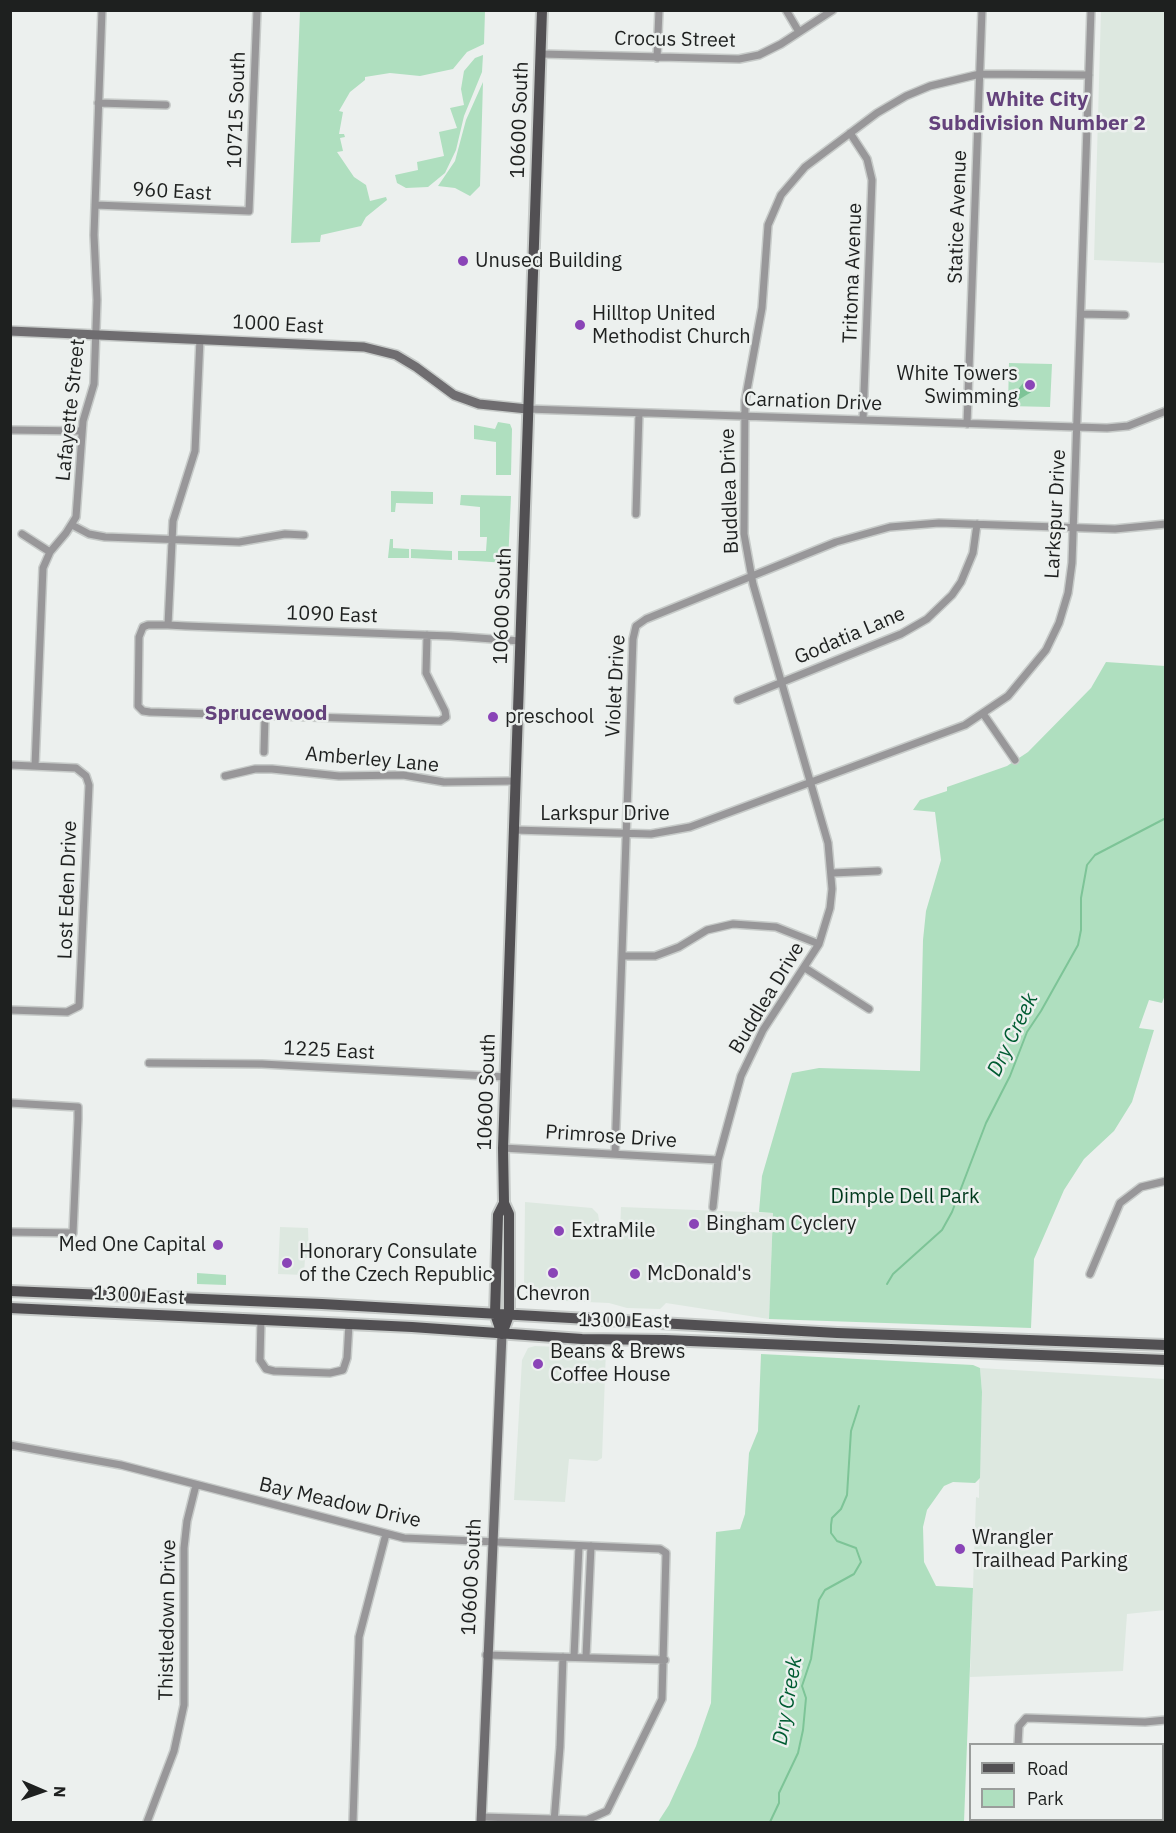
<!DOCTYPE html>
<style>
body{margin:0}
#map{position:relative;width:1176px;height:1833px;overflow:hidden;background:#ecf0ee;font-family:"IBM Plex Sans",sans-serif}
canvas{display:block}
.frame{position:absolute;inset:0;border:12px solid #1e201f;pointer-events:none}
.legend{position:absolute;left:969px;top:1743px;width:195px;height:78px;box-sizing:border-box;background:#ecf0ee;border:2px solid #9a9d9b;margin:0;padding:8px 10px;list-style:none;font-size:18px;color:#1e201f}
.legend li{display:flex;align-items:center;gap:12px;height:30px}
.legend b{width:30px;border:2px solid #9a9d9b}
.north{position:absolute;left:12px;top:1761px;width:60px;height:60px;-webkit-text-stroke:4px #ecf0ee;paint-order:stroke;rotate:92deg;font-size:16px;font-weight:700;line-height:24px;text-align:center;color:#1e201f}
.north::after{content:'';display:block;margin:auto;width:21px;height:27px;background:#1e201f;clip-path:polygon(50% 0,100% 100%,50% 72%,0 100%)}
</style>
<div id="map">
<canvas width="1176" height="1833"></canvas>
<div class="frame"></div>
<ul class="legend">
<li><b style="height:8px;background:#525053"></b>Road</li>
<li><b style="height:16px;background:#afdfbf"></b>Park</li>
</ul>
<div class="north">N</div>
</div>
<script>
const ctx = document.querySelector('canvas').getContext('2d');
ctx.lineJoin = 'round';
function paint(path, color) {
  ctx.fillStyle = color;
  ctx.fill(path, 'evenodd');
}
function poly(rows) {
  const path = new Path2D();
  for (const r of rows) {
    path.moveTo(r[0], r[1]);
    for (let i = 2; i < r.length; i += 2) path.lineTo(r[i], r[i + 1]);
  }
  return path;
}
function trace(path, color, width, dash) {
  ctx.strokeStyle = color;
  ctx.lineWidth = width;
  ctx.lineCap = dash ? 'butt' : 'round';
  ctx.setLineDash(dash || []);
  ctx.stroke(path);
}
function label(font, color, halo, rows, align = 'center') {
  ctx.font = font + ' "IBM Plex Sans",sans-serif';
  ctx.lineWidth = 5;
  ctx.setLineDash([]);
  ctx.textBaseline = 'middle';
  ctx.strokeStyle = halo;
  ctx.fillStyle = color;
  for (const [text, x, y, turn = 0] of rows) {
    ctx.save();
    ctx.translate(x, y);
    ctx.rotate((+turn || 0) * Math.PI / 180);
    ctx.textAlign = isNaN(turn) ? turn : align;
    if (halo) ctx.strokeText(text, 0, 0);
    ctx.fillText(text, 0, 0);
    ctx.restore();
  }
}
const built = poly([
 [1101,11,1165,11,1165,263,1094,260],
 [525,1202,592,1208,598,1214,601,1233,605,1234,620,1234,621,1207,773,1213,769,1319,666,1303,660,1309,627,1308,609,1303,565,1301,558,1296,528,1295,524,1289],
 [280,1227,308,1228,309,1258,305,1258,304,1275,278,1274],
 [535,1346,606,1349,602,1458,597,1461,569,1459,565,1502,514,1500,522,1360,528,1348],
 [980,1368,1165,1379,1165,1610,1127,1614,1123,1671,970,1677,976,1497,979,1498,979,1490,982,1392]
]);
const green = poly([
 [300,11,485,11,484,44,467,52,453,69,420,76,390,73,365,77,365,80,350,92,339,111,343,112,339,134,344,134,345,137,340,138,343,151,337,152,354,177,366,185,370,201,386,197,387,200,366,217,361,226,321,235,320,242,291,243],
 [483,55,482,72,464,116,456,150,445,173,428,187,406,188,397,183,395,175,418,170,417,162,444,156,439,132,457,128,450,108,464,105,461,89,464,71,475,58],
 [483,82,480,186,470,196,455,188,438,186,455,161,466,120],
 [1009,363,1052,364,1050,407,1008,406],
 [498,422,510,424,512,429,511,475,496,475,496,442,474,439,474,425,495,429],
 [391,491,433,492,433,504,396,503,395,512,391,512],
 [461,495,511,496,508,563,458,560,458,551,486,551,487,537,480,537,480,507,460,505],
 [390,539,393,539,393,548,409,549,409,558,388,558],
 [411,549,452,551,452,560,411,558],
 [1106,662,1165,666,1165,995,1162,1003,1149,1000,1139,1028,1154,1030,1132,1102,1114,1131,1084,1159,1064,1190,1034,1259,1031,1328,769,1319,773,1213,759,1212,762,1176,792,1073,819,1068,920,1071,923,940,926,911,941,860,935,812,913,810,920,800,947,791,947,787,1007,766,1028,752,1091,688],
 [197,1273,226,1275,226,1285,197,1284],
 [761,1354,973,1365,980,1368,982,1392,980,1478,975,1483,953,1482,944,1486,927,1510,923,1527,924,1562,936,1586,973,1588,964,1822,658,1822,669,1805,696,1746,711,1703,716,1532,740,1529,745,1514,749,1453,758,1431]
]);
const water = poly([
 [1024,382,1033,391,1015,402,1011,398]
]);
const stream = poly([
 [887,1284,893,1274,942,1230,952,1212,986,1123,1010,1076,1027,1032,1041,1011,1078,945,1081,930,1081,898,1087,865,1095,855,1166,818],
 [770,1822,779,1803,779,1793,798,1753,803,1730,806,1698,802,1686,811,1659,819,1600,825,1590,854,1574,861,1562,856,1548,837,1541,831,1533,831,1525,832,1518,841,1509,847,1495,851,1431,859,1406]
]);
const street = poly([
 [786,10,799,32],
 [541,54,739,59,759,55,781,44,833,10],
 [657,58,659,10],
 [98,103,166,105],
 [850,133,867,159,872,180,863,420],
 [95,205,249,211,257,10],
 [1081,314,1125,315],
 [527,409,1107,428,1128,426,1166,411],
 [967,424,982,10],
 [10,430,81,431],
 [636,514,639,413],
 [72,525,89,534,105,537,239,542,285,534,304,535],
 [22,534,50,552],
 [168,625,173,521,195,451,200,339],
 [427,635,426,673,445,711,446,717,440,721,150,712,143,711,138,706,139,637,143,627,148,625,168,625,186,626,394,634,451,636,520,641],
 [738,700,901,634,927,619,952,595,961,582,973,553,977,524],
 [984,715,1015,760],
 [264,752,265,716],
 [10,765,76,768,86,776,89,785,79,1006,67,1012,10,1010],
 [35,766,43,568,50,552,66,533,76,517,83,421,94,384,97,300,94,235,102,10],
 [225,776,255,769,272,769,339,776,403,775,444,782,516,781],
 [514,830,651,834,690,827,965,725,1008,696,1046,650,1059,623,1068,593,1072,563,1091,10],
 [832,873,878,871],
 [622,956,655,956,679,947,707,930,733,924,776,927,819,944],
 [805,968,869,1009],
 [149,1063,262,1064,506,1077],
 [10,1103,78,1107,78,1119,73,1233,10,1232],
 [503,1148,718,1160],
 [615,1154,633,639,636,626,646,619,836,542,890,527,939,523,1115,529,1166,524],
 [713,1207,718,1160,741,1076,763,1030,819,944,830,908,832,889,828,843,753,584,744,534,745,401,762,308,768,225,781,195,805,167,877,113,906,96,930,86,980,74,1089,75],
 [1090,1274,1120,1203,1141,1187,1166,1181],
 [261,1320,260,1360,266,1369,274,1371,330,1373,343,1370,347,1358,349,1324],
 [10,1445,121,1465,404,1538,660,1549,666,1553,662,1699,607,1811,587,1820,481,1817],
 [486,1655,665,1660],
 [574,1657,579,1546],
 [586,1657,591,1546],
 [1018,1744,1019,1726,1026,1718,1145,1722,1166,1720],
 [147,1822,174,1751,184,1705,184,1548,187,1521,196,1485],
 [353,1822,359,1637,386,1534],
 [554,1822,560,1747,563,1657],
 [1015,1822,1015,1820]
]);
const secondary = poly([
 [10,331,364,347,396,355,416,367,454,395,479,404,527,409],
 [481,1822,502,1334]
]);
const primary = poly([
 [10,1291,322,1304,837,1333,1166,1345],
 [10,1308,412,1327,582,1339,665,1340,1166,1360],
 [502,1334,509,1315,509,1214,504,1203,503,1148,542,10],
 [502,1334,495,1314,498,1215,504,1203]
]);
const markers = [
 [463,261,6,"#8a44b7"],
 [580,325,6,"#8a44b7"],
 [1030,385,6,"#8a44b7"],
 [493,717,6,"#8a44b7"],
 [694,1224,6,"#8a44b7"],
 [559,1231,6,"#8a44b7"],
 [218,1245,6,"#8a44b7"],
 [287,1263,6,"#8a44b7"],
 [553,1273,6,"#8a44b7"],
 [635,1274,6,"#8a44b7"],
 [538,1364,6,"#8a44b7"],
 [960,1549,6,"#8a44b7"]
];
const streetNames = [
 ["Crocus Street",675,40,1],
 ["10715 South",237,110,-88],
 ["10600 South",520,120,-88],
 ["960 East",172,192,3],
 ["Statice Avenue",958,217,-88],
 ["Tritoma Avenue",853,273,-88],
 ["1000 East",278,325,3],
 ["Carnation Drive",813,402,2],
 ["Lafayette Street",71,410,-84],
 ["Buddlea Drive",730,491,-92],
 ["Larkspur Drive",1056,514,-87],
 ["10600 South",503,606,-88],
 ["1090 East",332,615,2],
 ["Godatia Lane",850,636,-23],
 ["Violet Drive",616,686,-87],
 ["Amberley Lane",372,760,5],
 ["Larkspur Drive",605,814],
 ["Lost Eden Drive",68,890,-88],
 ["Buddlea Drive",767,998,-59],
 ["1225 East",329,1051,3],
 ["10600 South",487,1092,-88],
 ["Primrose Drive",611,1137,4],
 ["1300 East",139,1296,3],
 ["1300 East",624,1321,1],
 ["Bay Meadow Drive",340,1503,13],
 ["10600 South",472,1577,-87],
 ["Thistledown Drive",168,1620,-89]
];
const poiNames = [
 ["Unused Building",475,261],
 ["Hilltop United",592,314],
 ["Methodist Church",592,337],
 ["White Towers",1018,374,"right"],
 ["Swimming",1018,397,"right"],
 ["preschool",505,717],
 ["Bingham Cyclery",706,1224],
 ["ExtraMile",571,1231],
 ["Med One Capital",206,1245,"right"],
 ["Honorary Consulate",299,1252],
 ["of the Czech Republic",299,1275],
 ["McDonald's",647,1274],
 ["Chevron",553,1294,"center"],
 ["Beans & Brews",550,1352],
 ["Coffee House",550,1375],
 ["Wrangler",972,1538],
 ["Trailhead Parking",972,1561]
];
const parkNames = [
 ["Dimple Dell Park",905,1197]
];
const neighbourhoodNames = [
 ["White City",1037,100],
 ["Subdivision Number 2",1037,124],
 ["Sprucewood",266,714]
];
const waterNames = [
 ["Dry Creek",1013,1035,-64],
 ["Dry Creek",788,1701,-80]
];
paint(built, '#dde8e0');
paint(green, '#afdfbf');
paint(water, '#7dc497');
trace(stream, '#7dc497', 2);
trace(street, '#c7cbc9', 10);
trace(secondary, '#c7cbc9', 12);
trace(primary, '#c7cbc9', 14);
trace(street, '#989799', 7);
trace(secondary, '#6f6d70', 9);
trace(primary, '#525053', 10);
for (const [x, y, r, color] of markers) {
  const dot = new Path2D();
  dot.arc(x, y, r, 0, 2 * Math.PI);
  ctx.fillStyle = color;
  ctx.fill(dot);
  trace(dot, '#ecf0ee', 2);
}
label('20px', '#1e201f', '#ecf0ee', streetNames);
label('20px', '#1e201f', '#ecf0ee', poiNames, 'left');
label('20px', '#00391c', '#ecf0ee', parkNames);
label('bold 21px', '#64427c', '#ecf0ee', neighbourhoodNames);
label('italic 21px', '#005c32', '#ecf0ee', waterNames);
</script>
